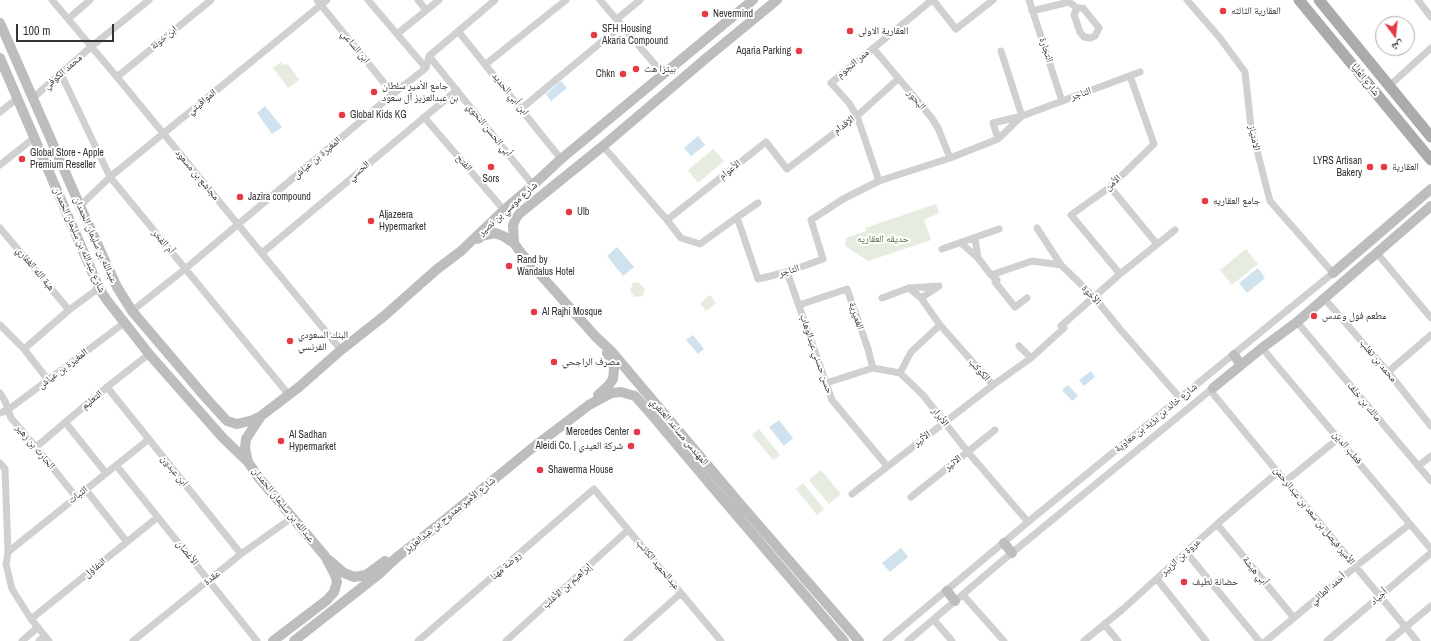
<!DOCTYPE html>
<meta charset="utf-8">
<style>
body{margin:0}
#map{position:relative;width:1431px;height:641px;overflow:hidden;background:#fff;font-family:"Archivo Narrow","Noto Naskh Arabic",sans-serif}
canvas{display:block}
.north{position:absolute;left:1375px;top:16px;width:40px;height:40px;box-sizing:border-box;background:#fff;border:1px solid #adadad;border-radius:50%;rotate:165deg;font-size:11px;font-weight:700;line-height:16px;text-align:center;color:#333}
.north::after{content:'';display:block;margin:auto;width:14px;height:18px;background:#e63946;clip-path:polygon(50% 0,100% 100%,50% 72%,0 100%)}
.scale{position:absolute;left:16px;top:24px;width:98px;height:18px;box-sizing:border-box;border:2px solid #333;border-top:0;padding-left:5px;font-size:12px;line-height:14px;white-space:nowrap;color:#333;-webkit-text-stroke:3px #fff;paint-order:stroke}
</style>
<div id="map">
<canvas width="1431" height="641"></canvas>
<div class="north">ش</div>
<div class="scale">100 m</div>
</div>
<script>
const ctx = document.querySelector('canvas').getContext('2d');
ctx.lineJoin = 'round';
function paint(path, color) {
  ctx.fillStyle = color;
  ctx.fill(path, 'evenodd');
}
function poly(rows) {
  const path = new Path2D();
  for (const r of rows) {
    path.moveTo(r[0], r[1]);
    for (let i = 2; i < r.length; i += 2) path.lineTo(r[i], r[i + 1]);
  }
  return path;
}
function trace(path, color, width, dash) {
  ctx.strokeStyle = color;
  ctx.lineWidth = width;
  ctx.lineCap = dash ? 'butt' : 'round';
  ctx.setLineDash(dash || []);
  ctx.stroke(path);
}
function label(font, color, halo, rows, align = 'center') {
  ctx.font = font + ' "Archivo Narrow","Noto Naskh Arabic",sans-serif';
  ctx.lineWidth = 4;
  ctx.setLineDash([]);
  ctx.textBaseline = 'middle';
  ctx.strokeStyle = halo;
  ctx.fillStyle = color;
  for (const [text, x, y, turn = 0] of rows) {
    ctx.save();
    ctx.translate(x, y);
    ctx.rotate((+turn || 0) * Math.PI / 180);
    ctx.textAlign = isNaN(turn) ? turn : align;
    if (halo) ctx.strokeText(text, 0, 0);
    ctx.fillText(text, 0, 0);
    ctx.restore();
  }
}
const green = poly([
 [281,62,284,65,288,64,299,80,288,88,273,68],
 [713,149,724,161,698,183,688,170],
 [936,204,939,213,924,220,931,240,868,261,845,246,846,238,866,231,865,228],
 [1246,249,1258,264,1232,285,1220,270],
 [633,282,639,283,645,289,643,296,635,297,630,291],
 [710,295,716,303,706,311,700,303],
 [759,429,780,455,773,460,752,435],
 [821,470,841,494,829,504,809,480],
 [803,483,824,509,817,515,796,489]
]);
const water = poly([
 [561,81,567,88,551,101,546,94],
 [265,106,282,127,272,134,257,113],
 [698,136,705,145,691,156,684,148],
 [617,247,634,267,623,276,607,256],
 [1258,268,1265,278,1247,293,1239,283],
 [693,335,704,349,698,354,686,340],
 [1091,371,1095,377,1084,386,1079,380],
 [1068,385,1078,396,1072,401,1062,390],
 [779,420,793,438,784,446,769,427],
 [901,548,908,557,890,572,882,563]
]);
const street = poly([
 [52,0,117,77,341,350],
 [317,0,393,94],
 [368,0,426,68],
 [418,0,426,10],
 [600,0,663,74],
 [933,0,956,29,993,0],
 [1029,0,1062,101],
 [1418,0,1431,17],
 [1032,11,1069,2,1077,8,1083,8,1099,28,1095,36,1090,38,1084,37,1080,32,1074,15,1077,8],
 [68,19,90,0],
 [617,19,640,0],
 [458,31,561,159],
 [397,34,439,0],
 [873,48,931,117,938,128,950,158],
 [429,56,533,185],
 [486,64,566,0],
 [61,74,110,177,289,395],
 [117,77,211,0],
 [1389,86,1431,48],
 [33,98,92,46,149,0],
 [522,108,622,25],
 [0,112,18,98],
 [424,117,504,210],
 [998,139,993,123,1022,116,1001,51],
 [603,146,667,220,681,238,700,244,736,218,739,223,758,279,787,272,823,259,811,220,843,199,879,181,950,158,998,139,1022,116,1140,72],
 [0,165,34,138],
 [879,181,857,116,849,103,831,83,932,0],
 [1110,187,1157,244],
 [80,206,110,177,327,0],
 [736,218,758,203],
 [667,220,766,142,787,169,857,116,898,79],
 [0,228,69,310],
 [1037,228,1061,265],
 [975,238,978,258],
 [961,243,978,258,991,275,1032,261,1061,265,1094,297,1119,328,1180,398],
 [942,249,999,229],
 [1376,252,1431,318],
 [262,253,457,90],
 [787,272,832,400,887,466],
 [1120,274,1071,215,1110,187,1154,144,1130,76],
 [991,275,997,280,995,282,1015,307,1027,298],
 [909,288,921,298,939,286],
 [882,298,909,288,939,286],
 [921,298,940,325,993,385,1031,358,1064,328,1061,326,1120,274,1175,230],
 [1324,298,1388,372,1431,426],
 [799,305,847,289,868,349,873,368],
 [132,311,185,269,393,94,426,68,429,56,495,0],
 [1297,322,1431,481],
 [0,325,24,349,48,380],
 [1019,346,1031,358],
 [1262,348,1431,549],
 [24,349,69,310,99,288],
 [1388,372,1431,335],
 [900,373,911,352,940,325],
 [826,383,873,368,900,373,923,395,967,451,1028,522],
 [107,387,241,554],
 [1210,390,1417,641],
 [0,393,5,401,11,418,36,447,76,497],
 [0,413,9,409,48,380,124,323],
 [65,422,106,473],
 [36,447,107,387,149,354],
 [0,463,5,469,8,552,6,564,12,589,31,619,49,641],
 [116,465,257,641],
 [1418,466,1431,456],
 [1286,481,1339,438],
 [86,490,127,542],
 [852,494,993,385],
 [911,497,995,430],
 [1217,524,1294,618],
 [8,552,149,439],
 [1186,552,1259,641],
 [1157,579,1206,641],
 [963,595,1004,641],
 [31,619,158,517],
 [934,620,952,641],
 [1104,624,1118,641],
 [22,641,38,627],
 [39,641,45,636],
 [133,641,241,554,293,517],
 [418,641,594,489,721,641],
 [506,641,628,530],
 [627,641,681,593],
 [886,641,1028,522,1333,273,1270,201,1251,127,1245,72,1220,38,1187,0],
 [908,641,1002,561,1213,388],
 [1084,641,1123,609,1217,524,1278,472],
 [1266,641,1355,567,1410,524],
 [1327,641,1431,553],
 [1389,641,1431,606]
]);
const secondary = poly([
 [777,0,704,60,603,146,520,213,516,218,513,225,514,243,521,253,596,337,612,352,741,505,859,641],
 [0,23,80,206,117,287,132,311,206,398,227,421,237,424,253,420,261,416,299,387,341,350,383,317,436,270,461,251,504,210,533,185,561,159,753,0],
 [0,58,99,288,106,299,149,354,223,438,248,462,259,478,325,556,335,575,337,582,334,592,327,600,273,641],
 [478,239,481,236,495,233,503,236,514,243],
 [1333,273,1431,189],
 [1234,355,1241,365],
 [1213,388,1262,348,1297,322,1431,206],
 [598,395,608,386,613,379,614,369,612,360,607,353],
 [248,462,245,448,246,439,261,416],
 [1004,543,1012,553],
 [329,560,344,573,354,577,366,575,385,561],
 [947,591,955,601],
 [294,641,379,574,396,558,437,526,531,449,589,405,611,393,621,392,635,396,651,414,726,503,844,641]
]);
const primary = poly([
 [1299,0,1431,160],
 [1319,0,1431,137]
]);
const markers = [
 [1223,11,4,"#e63946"],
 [705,14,4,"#e63946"],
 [850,31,4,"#e63946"],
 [594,35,4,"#e63946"],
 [799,51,4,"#e63946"],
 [636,69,4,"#e63946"],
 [623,74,4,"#e63946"],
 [374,92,4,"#e63946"],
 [342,115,4,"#e63946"],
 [22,159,4,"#e63946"],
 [491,167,4,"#e63946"],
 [1370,167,4,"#e63946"],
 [1384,167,4,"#e63946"],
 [240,197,4,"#e63946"],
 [1205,201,4,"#e63946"],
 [569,212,4,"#e63946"],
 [371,221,4,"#e63946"],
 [509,266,4,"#e63946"],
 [534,312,4,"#e63946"],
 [1314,316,4,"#e63946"],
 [290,341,4,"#e63946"],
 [554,362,4,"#e63946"],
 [637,432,4,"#e63946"],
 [281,441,4,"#e63946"],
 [631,446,4,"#e63946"],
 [540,470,4,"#e63946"],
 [1184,582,4,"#e63946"]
];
const poiNames = [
 ["العقارية الثالثه",1231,11],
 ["Nevermind",713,14],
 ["SFH Housing",602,29],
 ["Akaria Compound",602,41],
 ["العقارية الاولى",858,31],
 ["Aqaria Parking",791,51,"right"],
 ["بيتزا هت",644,69],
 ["Chkn",615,74,"right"],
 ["جامع الأمير سلطان",382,86],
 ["بن عبدالعزيز آل سعود",382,98],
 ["Global Kids KG",350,115],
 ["Global Store - Apple",30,153],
 ["Premium Reseller",30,165],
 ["LYRS Artisan",1362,161,"right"],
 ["Bakery",1362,173,"right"],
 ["العقارية",1392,167],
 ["Sors",491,179,"center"],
 ["Jazira compound",248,197],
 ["جامع العقاريه",1213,201],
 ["Ulb",577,212],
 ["Aljazeera",379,215],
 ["Hypermarket",379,227],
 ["Rand by",517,260],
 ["Wandalus Hotel",517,272],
 ["Al Rajhi Mosque",542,312],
 ["مطعم فول وعدس",1322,316],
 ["البنك السعودي",298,335],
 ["الفرنسي",298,347],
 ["مصرف الراجحي",562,362],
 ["Mercedes Center",629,432,"right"],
 ["Al Sadhan",289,435],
 ["Hypermarket",289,447],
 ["Aleidi Co. | شركة العيدي",623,446,"right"],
 ["Shawerma House",548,470],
 ["حضانة لطيف",1192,582]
];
const streetNames = [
 ["ابن خولة",164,38,-39],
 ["ابن الساعي",355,47,51],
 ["التجارة",1046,50,72],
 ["ممر النجوم",853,64,-40],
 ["محمد الكوفي",63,72,-41],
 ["شارع العليا",1365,80,51],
 ["ابن أبي الحديد",510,94,51],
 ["التاجر",1081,94,-20],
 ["البحور",916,100,50],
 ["المواقيتي",202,102,-39],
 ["الإقدام",844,125,-37],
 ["أبي الحسن النحوي",489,130,51],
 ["الامتياز",1254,138,78],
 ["المغيرة بن عياش",317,158,-40],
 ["الفتح",464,163,49],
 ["الأعوام",730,170,-38],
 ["الحسي",359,171,-40],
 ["مجاشع بن مسعود",197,175,50],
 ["الأمن",1113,183,-41],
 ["شارع موسي بن نصير",508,209,-42],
 ["شارع عبدالله بن سليمان الحمدان",79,240,66],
 ["عبدالله بن سليمان الحمدان",95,240,66],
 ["أم الفخر",163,242,50],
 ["هبة الله الغفاري",35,269,50],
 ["التاجر",789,271,-17],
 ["الأخوة",1091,295,47],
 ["الغميرية",856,316,72],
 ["حسن حسني عبدالوهاب",816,354,71],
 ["محمد بن تغلب",1378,361,50],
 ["المغيرة بن عياش",63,369,-37],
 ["الكوكب",979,370,48],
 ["التعليم",92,400,-39],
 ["مالك بن خلف",1364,402,50],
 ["الأبرار",940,417,52],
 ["شارع خالد بن يزيد بن معاوية",1156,418,-39],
 ["المهندس مساعد العنقري",679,432,50],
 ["الأثير",922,439,-37],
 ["الحارث بن زهير",35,447,50],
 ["قطب الدين",1347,448,50],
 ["الاثير",953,463,-39],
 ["ابن عبدون",174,471,51],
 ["الثبات",78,495,-38],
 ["عبدالله بن سليمان الحمدان",283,505,51],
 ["شارع الأمير ممدوح بن عبدالعزيز",450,515,-39],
 ["الأمير فيصل بن سعد بن عبدالرحمن",1314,516,51],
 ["الأغصان",187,553,51],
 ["عروة بن الزبير",1181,557,-42],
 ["عبدالحميد الكاتب",658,565,50],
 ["روضة مهنا",506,566,-41],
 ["التفاؤل",95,568,-39],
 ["أبي هيشة",1255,571,51],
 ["عقدة",212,578,-39],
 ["إبراهيم بن الأغلب",567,586,-42],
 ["أحمد الطائي",1328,589,-40],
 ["أجياد",1379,597,-40]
];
const parkNames = [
 ["حديقه العقاريه",883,239]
];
paint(green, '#e6ecdf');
paint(water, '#cfe2ee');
trace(street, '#d0d0d0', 7);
trace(secondary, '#bdbdbd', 10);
trace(primary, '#ababab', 11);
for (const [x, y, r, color] of markers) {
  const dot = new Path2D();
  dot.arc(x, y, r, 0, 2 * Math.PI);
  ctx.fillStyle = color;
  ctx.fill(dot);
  trace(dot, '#fff', 1.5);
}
label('10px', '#333', '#fff', poiNames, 'left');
label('10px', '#333', '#fff', streetNames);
label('10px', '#56703f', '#fff', parkNames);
</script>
